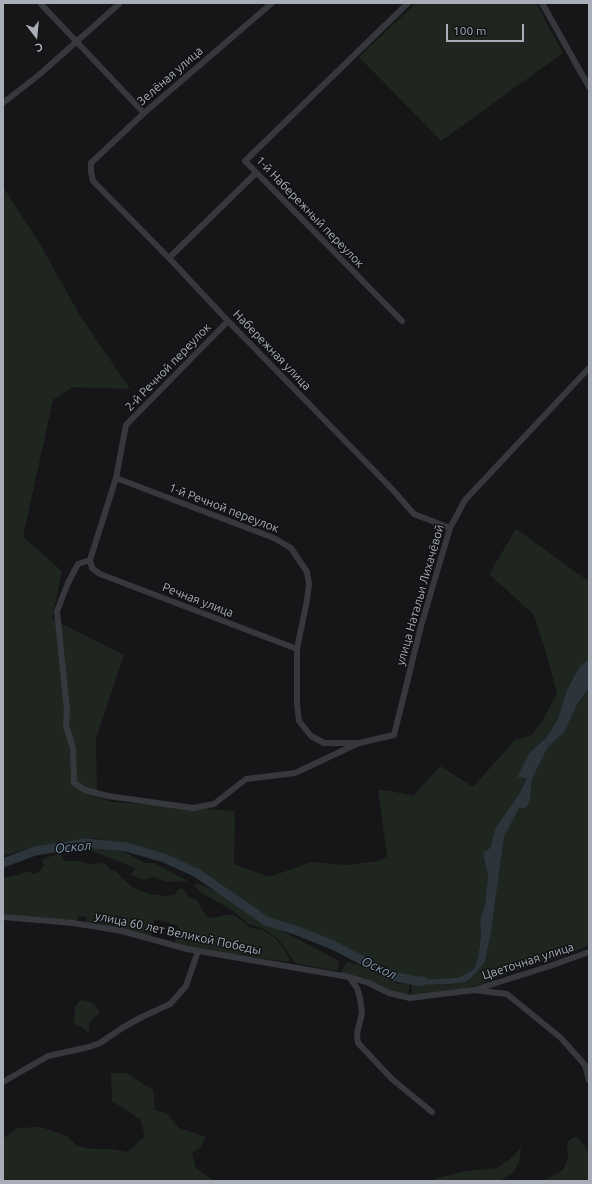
<!DOCTYPE html>
<meta charset="utf-8">
<style>
body{margin:0}
#map{position:relative;width:592px;height:1184px;overflow:hidden;background:#161618;font-family:Ubuntu,sans-serif}
canvas{display:block}
.frame{position:absolute;inset:0;border:4px solid #a8adb8;pointer-events:none}
.north{position:absolute;left:16px;top:16px;width:40px;height:40px;-webkit-text-stroke:3px #111113;paint-order:stroke;rotate:164deg;font-size:11px;font-weight:700;line-height:16px;text-align:center;color:#a8adb8}
.north::after{content:'';display:block;margin:auto;width:14px;height:18px;background:#a8adb8;clip-path:polygon(50% 0,100% 100%,50% 72%,0 100%)}
.scale{position:absolute;left:446px;top:24px;width:78px;height:18px;box-sizing:border-box;border:2px solid #a8adb8;border-top:0;padding-left:5px;font-size:12px;line-height:14px;white-space:nowrap;color:#a8adb8;-webkit-text-stroke:3px #111113;paint-order:stroke}
</style>
<div id="map">
<canvas width="592" height="1184"></canvas>
<div class="frame"></div>
<div class="north">С</div>
<div class="scale">100 m</div>
</div>
<script>
const ctx = document.querySelector('canvas').getContext('2d');
ctx.lineJoin = 'round';
function paint(path, color) {
  ctx.fillStyle = color;
  ctx.fill(path, 'evenodd');
}
function poly(rows) {
  const path = new Path2D();
  for (const r of rows) {
    path.moveTo(r[0], r[1]);
    for (let i = 2; i < r.length; i += 2) path.lineTo(r[i], r[i + 1]);
  }
  return path;
}
function trace(path, color, width, dash) {
  ctx.strokeStyle = color;
  ctx.lineWidth = width;
  ctx.lineCap = dash ? 'butt' : 'round';
  ctx.setLineDash(dash || []);
  ctx.stroke(path);
}
function label(font, color, halo, rows, align = 'center') {
  ctx.font = font + ' Ubuntu,sans-serif';
  ctx.lineWidth = 3;
  ctx.setLineDash([]);
  ctx.textBaseline = 'middle';
  ctx.strokeStyle = halo;
  ctx.fillStyle = color;
  for (const [text, x, y, turn = 0] of rows) {
    ctx.save();
    ctx.translate(x, y);
    ctx.rotate((+turn || 0) * Math.PI / 180);
    ctx.textAlign = isNaN(turn) ? turn : align;
    if (halo) ctx.strokeText(text, 0, 0);
    ctx.fillText(text, 0, 0);
    ctx.restore();
  }
}
const green = poly([
 [416,3,536,3,563,53,441,141,359,57],
 [3,187,39,242,79,314,130,389,73,387,53,400,23,537,62,571,52,619,124,655,96,739,97,797,112,802,235,811,234,864,269,877,312,862,345,865,379,861,387,856,378,790,391,791,413,796,440,766,473,787,515,740,532,735,544,718,557,693,545,649,534,615,489,574,516,529,587,580,589,578,589,660,581,665,566,692,558,719,546,738,529,753,517,777,527,777,519,794,495,829,490,848,483,853,488,875,485,905,480,920,481,935,478,959,474,969,458,978,429,979,413,976,392,976,335,946,298,931,266,921,197,873,164,858,96,838,27,849,3,856],
 [589,687,589,945,564,956,518,970,459,992,411,996,412,985,450,984,465,982,485,962,491,932,504,837,519,808,528,805,530,800,532,779,548,747,564,732,578,703],
 [98,847,109,850,123,851,145,863,154,863,188,881,167,882,153,877,144,880,131,875,135,868,89,850],
 [58,854,62,856,64,861,77,861,91,864,100,863,106,864,110,869,115,871,133,888,150,894,166,896,175,895,179,889,183,889,189,897,194,898,198,901,200,907,208,917,215,918,225,915,234,915,251,928,263,930,275,938,286,952,289,958,289,962,208,951,174,943,179,926,155,919,151,936,102,924,86,922,86,917,78,916,77,921,3,914,3,878,18,875,27,871,35,874,39,872,44,865,42,859],
 [193,884,199,884,220,893,264,921,339,961,337,971,295,963,279,940,263,928,248,924,235,912,200,892],
 [348,961,354,964,373,967,397,984,410,982,408,997,340,973],
 [81,1000,91,1002,95,1005,99,1010,99,1014,94,1017,93,1020,89,1022,89,1031,87,1032,83,1028,78,1026,74,1022,75,1007,78,1002],
 [111,1073,126,1073,153,1090,155,1110,166,1113,179,1128,206,1137,200,1148,192,1153,196,1168,214,1181,3,1181,3,1139,18,1128,41,1127,67,1136,77,1146,93,1149,111,1149,127,1152,145,1136,140,1119,112,1101],
 [576,1136,587,1149,589,1161,589,1181,543,1181,563,1170,568,1159,567,1142],
 [521,1148,520,1159,514,1172,499,1181,435,1181,437,1178,466,1171,497,1168,510,1159]
]);
const water = poly([
 [589,660,588,689,578,703,564,732,548,747,532,779,530,800,528,805,524,808,519,808,504,837,491,932,485,962,473,976,465,982,450,984,412,985,413,976,429,979,458,978,474,969,478,959,481,935,480,920,485,905,488,875,483,853,490,848,495,829,519,794,527,778,517,777,529,753,546,738,558,719,566,692,575,675,581,665]
]);
const river = poly([
 [3,863,35,851,86,843,126,847,164,858,197,873,266,921,298,931,335,946,392,976,417,981,423,981]
]);
const minor = poly([
 [40,3,144,113],
 [272,3,144,113,91,163,91,172,93,181,169,258,228,321,393,490,414,514,450,528],
 [542,3,589,87],
 [3,103,40,74,120,3],
 [169,258,256,173],
 [228,321,126,425,116,478,90,560,92,568,100,574,297,649],
 [402,321,245,161,408,3],
 [116,478,274,538,291,548,307,572,309,584,307,600,297,649,297,704,299,721,311,736,324,743,355,743],
 [90,560,78,564,68,583,57,611,67,710,66,726,73,748,74,783,85,790,108,796,193,808,214,804,246,779,295,773,359,743,394,735,421,626,450,528,465,500,589,368],
 [3,917,73,923,122,931,187,949,349,977,369,983,389,993,410,998,474,990,507,994,561,1038,585,1065,589,1080],
 [349,977,357,988,360,998,362,1013,357,1034,358,1043,392,1079,432,1112],
 [477,989,550,966,589,952],
 [3,1082,48,1056,89,1047,100,1043,122,1028,142,1017,170,1004,186,986,198,951]
]);
const streetNames = [
 ["Зелёная улица",170,76,-41],
 ["1-й Набережный переулок",310,212,46],
 ["Набережная улица",272,350,46],
 ["2-й Речной переулок",168,367,-46],
 ["1-й Речной переулок",224,508,21],
 ["улица Натальи Лихачёвой",420,595,-74],
 ["Речная улица",198,600,21],
 ["улица 60 лет Великой Победы",178,933,12],
 ["Цветочная улица",528,961,-18]
];
const waterNames = [
 ["Оскол",73,847,-5],
 ["Оскол",379,968,25]
];
paint(green, '#1e261f');
paint(water, '#2c353c');
trace(river, '#2c353c', 9);
trace(minor, '#37383d', 6);
label('12px', '#a8adb8', '#111113', streetNames);
label('italic 13px', '#7f9bb3', '#111113', waterNames);
</script>
